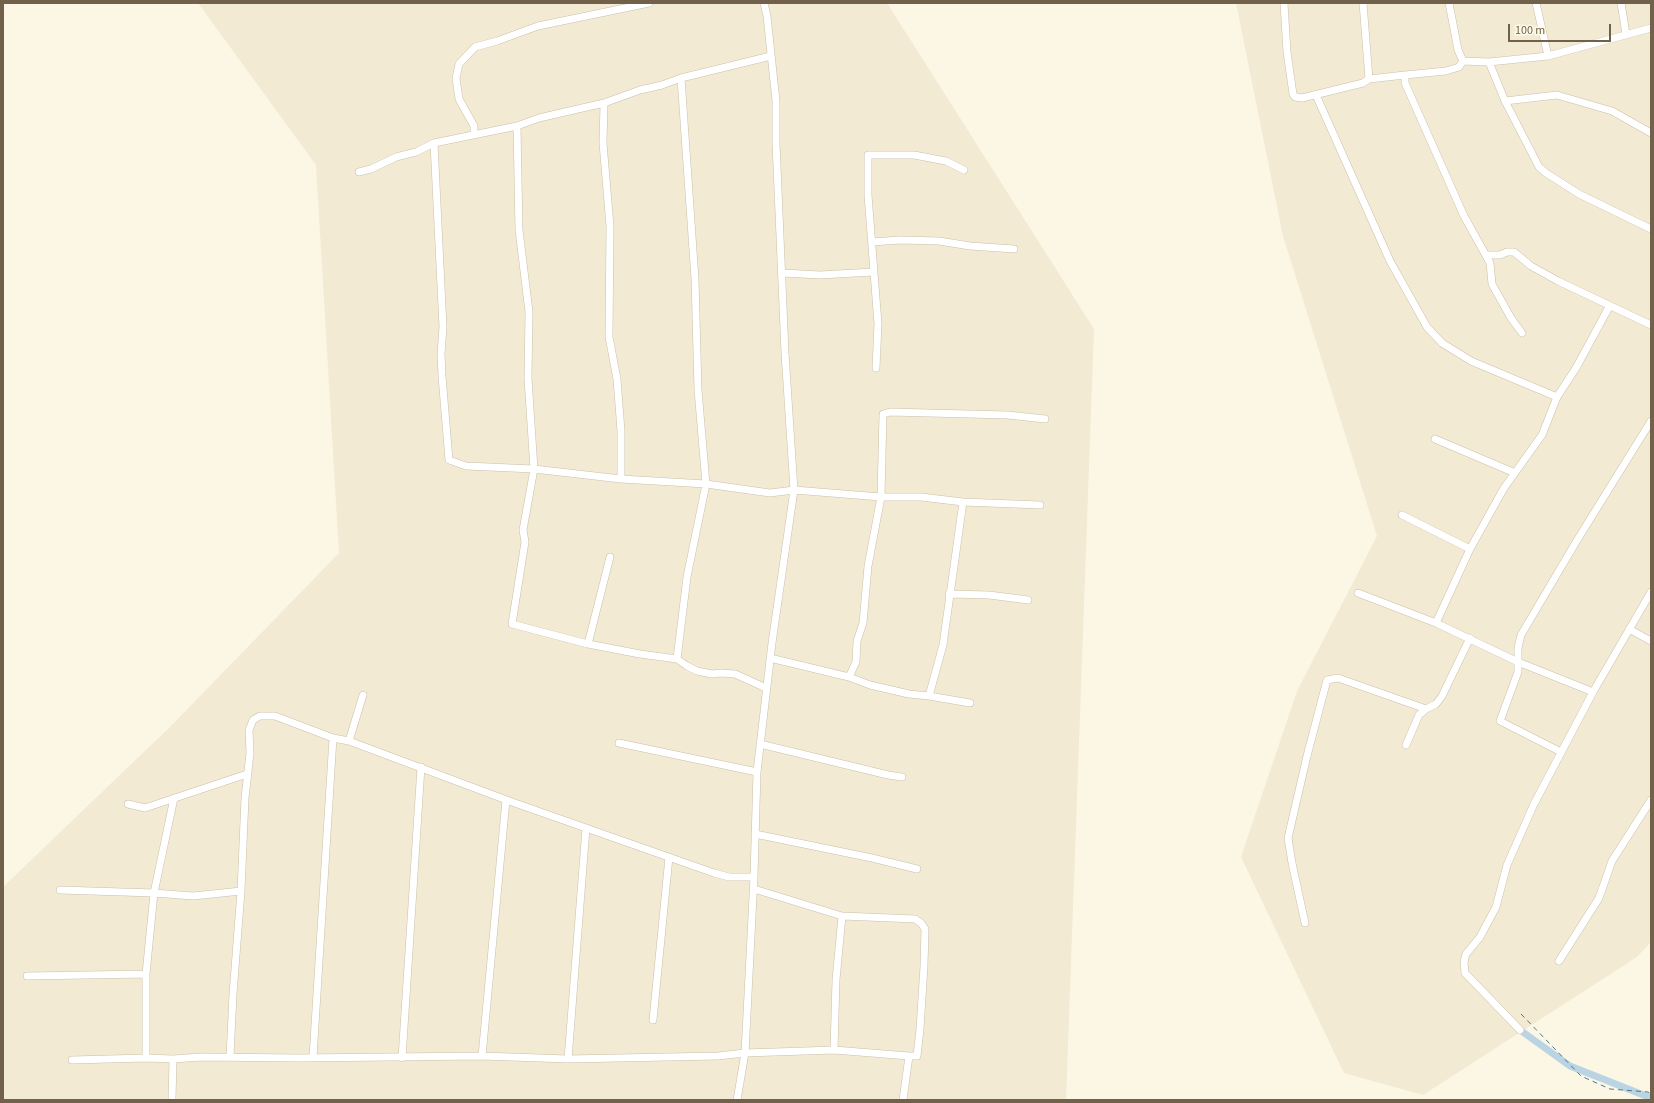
<!DOCTYPE html>
<style>
body{margin:0}
#map{position:relative;width:1654px;height:1103px;overflow:hidden;background:#fbf7e4;font-family:"Source Sans 3",sans-serif}
canvas{display:block}
.frame{position:absolute;inset:0;border:4px solid #71614b;pointer-events:none}
.scale{position:absolute;left:1508px;top:24px;width:103px;height:18px;box-sizing:border-box;border:2px solid #71614b;border-top:0;padding-left:5px;font-size:12px;line-height:14px;white-space:nowrap;color:#71614b;-webkit-text-stroke:3px #fefaea;paint-order:stroke}
</style>
<div id="map">
<canvas width="1654" height="1103"></canvas>
<div class="frame"></div>
<div class="scale">100 m</div>
</div>
<script>
const ctx = document.querySelector('canvas').getContext('2d');
ctx.lineJoin = 'round';
function paint(path, color) {
  ctx.fillStyle = color;
  ctx.fill(path, 'evenodd');
}
function poly(rows) {
  const path = new Path2D();
  for (const r of rows) {
    path.moveTo(r[0], r[1]);
    for (let i = 2; i < r.length; i += 2) path.lineTo(r[i], r[i + 1]);
  }
  return path;
}
function trace(path, color, width, dash) {
  ctx.strokeStyle = color;
  ctx.lineWidth = width;
  ctx.lineCap = dash ? 'butt' : 'round';
  ctx.setLineDash(dash || []);
  ctx.stroke(path);
}
const residential = poly([
 [198,3,887,3,1094,329,1066,1100,3,1100,3,887,171,726,339,553,316,165],
 [1236,3,1651,3,1651,942,1637,957,1423,1095,1344,1073,1241,857,1297,691,1377,536,1283,236]
]);
const canal = poly([
 [1520,1030,1570,1066,1651,1098]
]);
const ferry = poly([
 [1521,1014,1581,1076,1610,1089,1648,1092,1651,1094]
]);
const minor = poly([
 [1284,3,1287,52,1293,94,1295,97,1302,98,1363,83,1369,79,1363,3],
 [1449,3,1458,50,1463,61],
 [1536,3,1548,56],
 [1621,3,1626,34],
 [1463,61,1489,62,1548,56,1651,28],
 [1489,62,1505,101,1539,167,1546,173,1579,194,1651,229],
 [1405,75,1446,71,1459,67,1463,61],
 [1369,79,1405,75,1405,83,1464,216,1490,263,1492,284,1511,318,1522,333],
 [1316,95,1390,261,1427,327,1442,343,1471,361,1557,397],
 [1505,101,1557,95,1612,111,1651,133],
 [604,103,603,143,610,226,609,337,617,379,621,431,621,479],
 [517,126,519,230,529,312,528,379,534,469,523,530,525,542,512,624,588,644,640,654,677,659,687,666,697,671,712,674,721,673,735,674,766,688],
 [474,134,474,126,459,99,456,78,459,64,475,47,497,41,538,26,649,3],
 [434,143,443,327,441,354,442,376,449,460,466,466,534,469,621,479,706,484,770,493,794,490,881,497,921,497,963,502,943,645,929,696,909,694,870,685,849,677,770,658],
 [359,172,371,169,396,157,416,152,434,143,517,126,539,118,604,103,640,90,662,85,681,78,771,56],
 [872,242,900,240,939,241,970,246,1014,249],
 [1486,255,1500,255,1507,252,1514,252,1531,266,1558,281,1651,325],
 [783,273,820,275,873,272],
 [876,368,878,324,868,195,868,155,914,155,946,161,964,170],
 [1435,439,1515,473],
 [963,502,1040,505],
 [1402,515,1470,549,1436,623],
 [1470,549,1504,488,1542,435,1557,397,1576,368,1609,307],
 [1358,593,1436,623,1518,662,1593,692],
 [949,594,989,595,1028,600],
 [1629,629,1651,641],
 [588,644,610,557],
 [677,659,687,577,706,484,698,390,695,279,681,78],
 [849,677,856,662,857,641,863,623,868,566,881,497,883,414,890,412,1008,415,1045,419],
 [929,696,970,703],
 [349,741,363,695],
 [619,743,757,772],
 [760,744,888,775,902,777],
 [1406,745,1419,715,1426,709,1436,704,1442,696,1470,638],
 [1561,752,1500,721,1518,672,1518,648,1521,635,1576,542,1651,421],
 [128,804,145,808,247,774],
 [755,834,872,858,917,869],
 [754,889,842,916,915,919,921,923,925,929,924,966,920,1029,917,1056,909,1056,903,1100],
 [60,890,154,893,193,896,241,891],
 [1305,923,1292,863,1288,838,1307,756,1327,680,1338,678,1426,709],
 [1559,961,1599,898,1612,861,1651,800],
 [27,976,146,974],
 [653,1020,669,857],
 [1520,1030,1465,973,1464,962,1466,954,1480,937,1496,907,1507,865,1534,804,1593,692,1651,592],
 [834,1050,836,980,842,916],
 [482,1056,506,800],
 [230,1057,233,994,241,891,245,798,250,753,249,730,253,720,260,716,275,716,333,738,349,741,512,802,714,873,729,877,754,877],
 [313,1057,333,738],
 [146,1058,146,974,154,893,174,798],
 [402,1058,421,767],
 [568,1059,586,828],
 [72,1060,146,1058,173,1059,201,1057,300,1058,482,1056,568,1059,718,1056,745,1053,834,1050,909,1056],
 [172,1100,173,1059],
 [737,1100,745,1053,754,877,757,772,772,643,794,490,785,353,776,143,776,101,767,16,764,3]
]);
paint(residential, '#f2ead3');
trace(canal, '#bad4e3', 7);
trace(ferry, '#4d7791', 1, [5, 4]);
trace(minor, '#cbc0ab', 8);
trace(minor, '#fff', 7);
</script>
